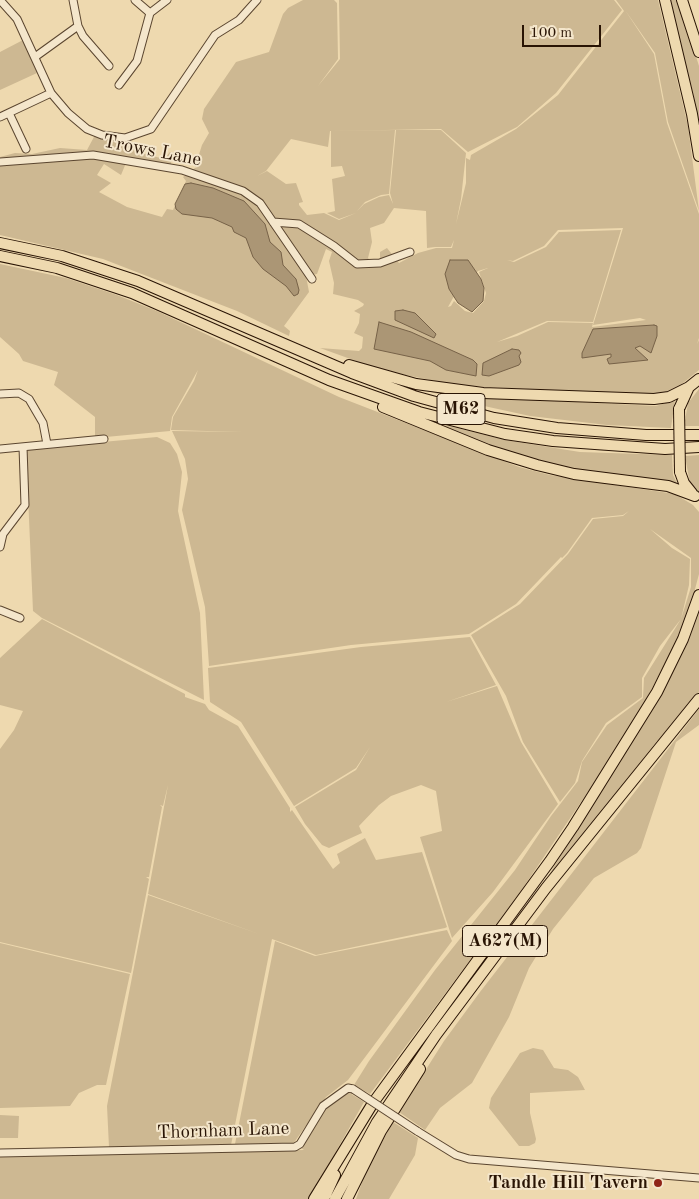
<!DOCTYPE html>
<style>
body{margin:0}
#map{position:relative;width:699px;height:1199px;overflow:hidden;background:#eed9af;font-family:"Old Standard TT",serif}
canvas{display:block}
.scale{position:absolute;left:522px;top:25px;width:79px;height:22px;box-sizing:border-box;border:2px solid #291404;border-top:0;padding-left:6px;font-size:15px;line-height:18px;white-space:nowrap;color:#291404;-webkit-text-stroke:4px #f4e6cb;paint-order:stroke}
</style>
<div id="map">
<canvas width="699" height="1199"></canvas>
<div class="scale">100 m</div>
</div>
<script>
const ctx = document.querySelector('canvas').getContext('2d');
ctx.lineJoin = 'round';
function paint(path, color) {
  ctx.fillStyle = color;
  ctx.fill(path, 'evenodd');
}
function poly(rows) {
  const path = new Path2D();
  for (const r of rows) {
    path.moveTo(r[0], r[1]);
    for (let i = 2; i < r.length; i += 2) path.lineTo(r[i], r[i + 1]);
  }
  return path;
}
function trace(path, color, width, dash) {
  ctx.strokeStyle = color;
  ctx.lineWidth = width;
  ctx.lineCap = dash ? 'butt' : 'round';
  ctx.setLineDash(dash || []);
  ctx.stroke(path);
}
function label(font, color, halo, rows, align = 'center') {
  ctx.font = font + ' "Old Standard TT",serif';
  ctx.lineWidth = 4;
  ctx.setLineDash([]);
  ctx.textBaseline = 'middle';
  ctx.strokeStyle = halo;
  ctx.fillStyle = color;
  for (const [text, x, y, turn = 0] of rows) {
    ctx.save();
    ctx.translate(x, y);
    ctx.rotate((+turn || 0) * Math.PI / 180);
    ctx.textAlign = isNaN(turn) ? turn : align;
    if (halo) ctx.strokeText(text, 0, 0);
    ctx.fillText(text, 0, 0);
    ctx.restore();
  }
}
const green = poly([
 [303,0,334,0,337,3,338,59,318,86,340,59,339,0,614,0,622,10,556,93,517,127,468,152,441,129,330,131,328,147,291,139,266,171,257,176,267,171,286,184,296,183,303,202,299,203,299,205,307,215,324,213,339,220,356,213,339,219,327,213,335,211,332,179,345,176,342,166,331,167,331,131,395,130,389,194,381,195,365,202,357,211,364,204,379,197,389,195,393,204,390,193,396,130,441,130,466,153,461,199,456,224,466,183,466,158,470,160,471,155,516,129,558,95,624,11,616,0,658,0,688,126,699,211,668,122,655,53,625,10,654,54,667,123,699,214,699,338,697,344,699,340,699,370,677,388,663,395,484,387,450,384,381,370,320,348,359,351,362,348,363,337,354,333,359,323,360,314,354,311,363,306,364,304,358,300,333,294,334,283,329,261,332,252,326,249,317,274,306,276,309,292,284,326,290,331,289,336,237,311,103,259,0,235,0,157,15,153,32,154,60,148,87,150,95,135,130,140,142,153,164,159,170,152,174,152,170,167,126,163,121,175,104,164,97,175,111,183,99,192,127,207,162,217,167,209,173,210,186,181,183,177,195,168,198,168,195,167,202,145,209,133,202,119,204,109,236,62,269,52,283,14,288,8],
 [394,208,426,211,427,248,435,247,451,247,454,240,452,248,436,248,418,253,399,263,387,248,380,252,380,264,375,265,368,258,372,242,370,228,384,223],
 [623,228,593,325,640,318,646,320,592,327,593,323,548,322,517,336,497,342,547,321,593,322,621,230,559,232,546,247,514,262,507,260,513,261,544,246,558,230],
 [488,268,479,272,486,293,484,301,473,313,465,311,454,301,451,306,448,307,453,298,478,271],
 [669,0,678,0,699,66,699,132,693,93],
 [23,40,37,73,0,90,0,52],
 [0,264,66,278,117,295,157,311,339,397,519,467,550,475,675,494,693,505,699,512,699,574,690,608,674,646,648,696,619,746,512,904,370,1094,354,1085,369,1061,435,970,515,870,551,816,578,781,582,762,607,725,643,698,644,678,681,619,691,587,691,558,650,529,672,548,690,559,689,585,681,619,660,646,642,678,642,697,606,723,582,761,575,783,560,802,523,742,506,696,471,635,520,604,568,554,593,519,623,516,629,511,623,515,592,518,567,553,562,558,561,557,516,604,469,634,351,645,209,666,205,607,182,510,188,479,185,459,172,431,243,432,171,430,173,417,194,381,198,370,172,417,170,431,95,438,95,417,54,385,58,372,23,361,19,354,0,337],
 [398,383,438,392,476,397,656,406,675,400,671,428,607,425,530,416,475,404],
 [699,389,699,426,684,426,688,403],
 [417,418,505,440,580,452,672,455,673,475,678,485,582,472,523,458],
 [157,437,170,443,177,454,182,472,178,511,200,613,204,700,42,618,33,611,26,449],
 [699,455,699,492,690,484,685,456],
 [699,610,699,692,661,742,657,741,553,875,550,873,656,702,676,665],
 [42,619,185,694,185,697,205,704,209,710,238,726,290,808,290,812,292,810,333,869,340,863,337,854,365,838,376,860,422,852,447,927,445,928,316,955,272,939,231,1145,109,1147,107,1106,148,895,259,934,148,894,168,785,163,806,160,805,162,807,149,877,146,877,149,879,131,973,0,942,0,749,14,730,23,711,0,705,0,658],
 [470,637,496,685,446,702,497,686,521,742,558,804,493,892,452,938,420,837,442,831,436,791,421,785,391,796,379,805,359,826,362,833,329,848,322,845,305,824,295,807,356,770,370,747,356,768,294,806,241,722,210,702,208,668,361,647],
 [699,709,699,725,676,742,641,848,637,853,594,878,553,929,529,968,509,1017,472,1083,440,1108,425,1130,399,1112,444,1041,480,992],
 [447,930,452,941,348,1080,326,1097,293,1144,235,1144,275,941,315,956],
 [0,943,130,974,106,1085,97,1085,79,1093,70,1106,0,1108],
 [533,1048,543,1050,554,1068,568,1070,578,1077,585,1090,530,1093,530,1113,536,1139,535,1143,529,1146,519,1146,489,1108,491,1098,520,1053],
 [348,1092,364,1102,309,1199,0,1199,0,1156,304,1150,301,1148,320,1115,328,1105],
 [0,1115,19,1116,18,1138,0,1138],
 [393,1122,418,1138,415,1155,389,1199,356,1199,366,1171]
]);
const water = poly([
 [191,183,213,188,244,201,265,224,270,242,281,252,283,265,296,279,299,290,298,294,294,296,286,286,263,269,253,257,246,238,234,232,232,227,212,218,182,214,176,209,175,204,185,184,191,183],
 [450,260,468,260,481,279,484,288,483,301,472,312,458,303,449,289,445,274,450,260],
 [403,310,415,313,436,334,434,338,395,320,395,311,403,310],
 [379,322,411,332,473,360,477,364,476,376,446,370,430,361,374,349,379,322],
 [654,325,657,326,657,336,651,353,640,346,635,348,648,360,609,364,607,359,611,357,611,354,582,358,582,353,593,329,654,325],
 [512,349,519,350,521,353,519,356,521,362,519,365,489,376,482,375,483,363,512,349]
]);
const minor = poly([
 [0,0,17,19,51,93,68,113,87,129,102,135,125,138,151,129,215,35,239,20,257,0],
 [73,0,78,26,83,36,109,66],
 [135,0,150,13],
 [35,57,78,26],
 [119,85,137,61,150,13,167,0],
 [9,113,26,149],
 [0,117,51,93],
 [0,162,93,155,182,170,243,191,260,203,312,279],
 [273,222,299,224,334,246,357,264,380,263,410,252],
 [0,394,19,393,29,399,43,423,47,444],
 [0,449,104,439],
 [0,547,3,534,25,505,23,447],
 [0,610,20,618],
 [417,1131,456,1155,469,1159,699,1178],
 [0,1153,295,1147,300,1144,323,1106,348,1088,353,1089]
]);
const highway = poly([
 [665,0,692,114,699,156],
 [682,0,699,52],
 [0,243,62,256,138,281,352,373,414,396,494,418,557,428,646,435,699,435],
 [0,256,57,268,132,293,329,380,419,412,505,434,553,441,665,449,699,447],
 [349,365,416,384,483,393,654,399,669,397,689,387],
 [383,407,488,450,537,465,574,474,668,486,695,496],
 [679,409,689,387,699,379],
 [680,472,684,483,692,493],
 [314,1199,373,1103,550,861,573,827,657,692,683,639,699,595],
 [324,1199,335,1175],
 [335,1199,377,1122,436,1035,546,888,699,699],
 [347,1199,381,1131,420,1069]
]);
const minorBridge = poly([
 [353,1089,417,1131]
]);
const highwayBridge = poly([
 [679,409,680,472]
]);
const markers = [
 [658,1183,5,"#8f2418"]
];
const shields = [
 [461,409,48],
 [505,941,85]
];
const shieldNames = [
 ["M62",461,409],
 ["A627(M)",505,941]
];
const streetNames = [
 ["Trows Lane",152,151,11],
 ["Thornham Lane",223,1131,-2]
];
const poiNames = [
 ["Tandle Hill Tavern",648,1183]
];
paint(green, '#cdb892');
paint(water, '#ab9675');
trace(water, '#776248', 1);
trace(minor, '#5a452f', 9);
trace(highway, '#291404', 12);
trace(minor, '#f4e6cb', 7);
trace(highway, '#eed9af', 10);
trace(minorBridge, '#5a452f', 9, []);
trace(highwayBridge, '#291404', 12, []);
trace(minorBridge, '#f4e6cb', 7);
trace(highwayBridge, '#eed9af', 10);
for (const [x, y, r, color] of markers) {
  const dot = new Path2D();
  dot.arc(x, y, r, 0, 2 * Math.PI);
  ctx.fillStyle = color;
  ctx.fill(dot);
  trace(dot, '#f4e6cb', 2);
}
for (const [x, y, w] of shields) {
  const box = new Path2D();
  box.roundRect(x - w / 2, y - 15.5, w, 31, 4);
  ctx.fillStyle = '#f4e6cb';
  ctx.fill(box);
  trace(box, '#291404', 1);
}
label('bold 18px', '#291404', null, shieldNames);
label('19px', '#291404', '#f4e6cb', streetNames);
label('bold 19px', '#291404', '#f4e6cb', poiNames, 'right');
</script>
